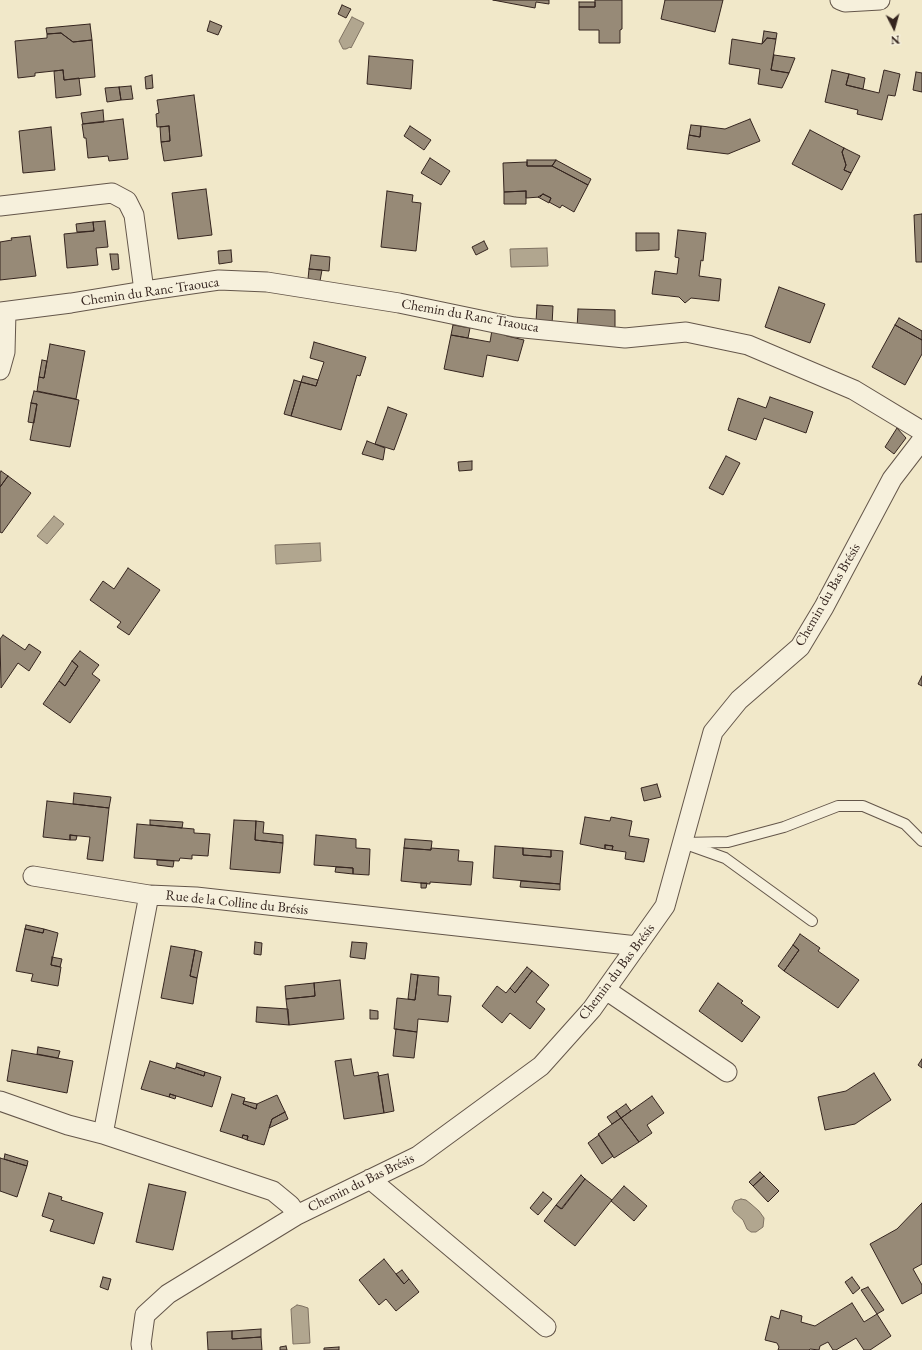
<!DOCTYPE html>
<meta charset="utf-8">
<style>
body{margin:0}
#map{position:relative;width:922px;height:1350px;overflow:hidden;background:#f1e8c9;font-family:"EB Garamond",serif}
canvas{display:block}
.north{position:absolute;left:874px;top:8px;width:40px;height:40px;-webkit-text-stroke:3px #f6f0dc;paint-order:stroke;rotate:174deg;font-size:11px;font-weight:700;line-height:16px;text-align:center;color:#35251f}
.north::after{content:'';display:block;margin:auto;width:14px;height:18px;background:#35251f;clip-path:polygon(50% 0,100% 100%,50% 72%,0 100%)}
</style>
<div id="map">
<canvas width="922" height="1350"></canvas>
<div class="north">N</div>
</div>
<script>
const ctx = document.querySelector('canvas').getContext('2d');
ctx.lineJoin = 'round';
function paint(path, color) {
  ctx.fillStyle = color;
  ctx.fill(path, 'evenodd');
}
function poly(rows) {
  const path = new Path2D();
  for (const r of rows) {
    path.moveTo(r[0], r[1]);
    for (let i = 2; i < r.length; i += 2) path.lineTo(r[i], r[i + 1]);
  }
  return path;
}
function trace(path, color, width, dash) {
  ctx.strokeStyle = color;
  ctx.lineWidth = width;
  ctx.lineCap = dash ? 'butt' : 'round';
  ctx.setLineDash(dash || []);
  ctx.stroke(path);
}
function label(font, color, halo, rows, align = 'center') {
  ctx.font = font + ' "EB Garamond",serif';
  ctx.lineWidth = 3;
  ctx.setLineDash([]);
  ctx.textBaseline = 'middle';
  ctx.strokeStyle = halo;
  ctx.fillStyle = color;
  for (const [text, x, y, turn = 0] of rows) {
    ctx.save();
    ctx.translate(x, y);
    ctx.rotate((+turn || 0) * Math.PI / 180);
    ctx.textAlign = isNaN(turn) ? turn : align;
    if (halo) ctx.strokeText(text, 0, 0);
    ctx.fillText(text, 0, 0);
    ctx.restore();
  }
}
const water = poly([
 [352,17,364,23,351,48,350,47,346,49,343,49,339,41,352,17],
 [547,248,548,266,511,267,510,249,547,248],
 [54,516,64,524,47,544,37,536,54,516],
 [320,543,321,561,276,564,275,545,320,543],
 [741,1199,746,1200,751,1204,759,1211,764,1218,763,1227,756,1232,751,1232,747,1229,743,1220,734,1212,732,1208,735,1201,741,1199],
 [297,1305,302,1306,308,1308,310,1343,293,1344,291,1309,297,1305]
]);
const building = poly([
 [493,0,549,0,549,4,536,2,535,8,493,0],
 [595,0,622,0,622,29,620,30,620,43,599,43,599,30,579,30,579,7,595,7,595,0],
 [665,0,723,0,715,32,661,19,665,0],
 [579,2,595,2,595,7,579,7,579,2],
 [342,5,351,9,346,18,338,14,342,5],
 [210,21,222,26,218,35,207,31,210,21],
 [90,24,92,40,73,42,61,33,47,34,46,28,90,24],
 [764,31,777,33,776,39,767,38,762,44,764,31],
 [61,33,73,42,92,40,95,77,64,80,63,70,35,73,35,76,18,78,15,41,47,38,47,34,61,33],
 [767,38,776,39,771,70,789,73,782,88,758,84,760,69,729,64,732,39,762,44,767,38],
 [774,55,795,58,789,73,771,70,774,55],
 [369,56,413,60,411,89,367,84,369,56],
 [63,70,64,80,79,78,81,95,56,98,54,71,63,70],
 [832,70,849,74,846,85,879,93,884,70,900,74,895,96,888,95,882,120,857,114,858,110,825,102,832,70],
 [916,72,922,73,922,92,913,90,916,72],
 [849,74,865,78,863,89,846,85,849,74],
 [152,75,153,88,146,89,145,77,152,75],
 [131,86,133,99,121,100,119,87,131,86],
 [119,87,121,100,107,102,105,88,119,87],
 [194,95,202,156,164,161,161,142,170,141,169,126,157,127,156,114,159,113,157,100,194,95],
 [103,110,104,122,83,124,81,113,103,110],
 [123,119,128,159,109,161,108,156,88,158,86,138,84,138,82,124,123,119],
 [750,119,760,141,728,154,687,149,689,135,700,137,701,126,725,129,750,119],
 [691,125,701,126,700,137,689,135,691,125],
 [169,126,170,141,161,142,160,127,169,126],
 [410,126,431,140,424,150,404,136,410,126],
 [51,127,55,170,23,173,19,131,51,127],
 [810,130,844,148,842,152,846,165,844,170,851,173,842,190,792,164,810,130],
 [844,148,860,156,851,173,844,170,846,165,842,152,844,148],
 [430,158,450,171,441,185,421,173,430,158],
 [527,160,556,160,552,166,527,166,527,160],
 [556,160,591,179,588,185,552,166,556,160],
 [527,162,527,166,552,166,588,185,574,212,562,205,560,208,549,202,551,198,543,194,540,197,526,198,526,191,504,192,503,163,527,162],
 [206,189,212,235,178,239,172,193,206,189],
 [387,191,413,195,412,202,421,203,416,251,381,247,387,191],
 [526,191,526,204,504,204,504,192,526,191],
 [543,194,551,198,549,203,538,197,543,194],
 [922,214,922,262,916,262,914,215,922,214],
 [105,221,108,247,96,248,98,265,67,268,64,234,94,231,93,222,105,221],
 [93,222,94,231,77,232,76,224,93,222],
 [678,230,706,233,703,261,701,260,699,276,721,279,719,301,691,298,685,303,679,297,652,294,655,271,677,274,679,258,675,257,678,230],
 [636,233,659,233,659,250,636,251,636,233],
 [30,236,36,276,0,280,0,242,12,240,11,238,30,236],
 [484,241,488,249,476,255,472,247,484,241],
 [231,250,232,262,219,264,218,251,231,250],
 [110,254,118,254,119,269,112,270,110,254],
 [311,255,330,257,329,271,309,269,311,255],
 [309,269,322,270,320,281,308,279,309,269],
 [779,287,825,304,810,343,765,327,779,287],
 [537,305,553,306,552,325,536,322,537,305],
 [578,309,615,310,615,330,577,329,578,309],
 [899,318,922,331,922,340,895,325,899,318],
 [453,325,470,328,468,338,451,335,453,325],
 [895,325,922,340,922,354,905,385,872,367,895,325],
 [492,330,507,336,524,340,518,361,487,355,483,377,444,369,451,335,490,342,492,330],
 [314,342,366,357,360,376,357,375,341,430,291,416,301,382,316,386,324,362,310,358,314,342],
 [50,344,85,351,76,399,37,391,39,377,44,378,50,344],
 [42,360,47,361,44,378,39,377,42,360],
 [303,376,318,380,316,386,301,382,303,376],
 [294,380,301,382,291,416,284,414,294,380],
 [34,391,79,400,70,447,30,440,37,404,31,403,34,391],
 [770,397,813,412,806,433,764,418,756,440,728,430,738,398,766,408,770,397],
 [31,403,37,404,34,423,28,422,31,403],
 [388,407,407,414,394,450,375,444,388,407],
 [897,428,906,438,894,454,885,447,897,428],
 [367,441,385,448,383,460,362,454,367,441],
 [726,456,740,463,723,495,709,488,726,456],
 [472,461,472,470,459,471,458,462,472,461],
 [1,471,8,476,0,487,0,473,1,471],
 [8,476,31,493,2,533,0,532,0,487,8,476],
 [128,568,160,590,129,635,117,627,121,622,90,600,103,581,114,589,128,568],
 [3,635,25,650,29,644,41,652,29,671,18,663,1,688,0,639,3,635],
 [80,651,99,665,92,674,100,680,70,723,43,704,59,681,65,686,78,666,72,661,80,651],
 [72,661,78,666,65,686,59,681,72,661],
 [922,676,922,686,918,684,922,676],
 [657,784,661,797,644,801,641,788,657,784],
 [74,793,111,797,109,808,73,804,74,793],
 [47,801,109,808,103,861,87,859,90,837,70,835,70,840,43,837,47,801],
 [585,817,610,821,611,817,632,821,629,836,649,839,644,862,625,859,626,852,612,850,613,846,605,845,605,849,580,844,585,817],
 [150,820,183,822,182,828,150,825,150,820],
 [234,820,256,821,255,840,283,843,280,873,230,869,234,820],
 [256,821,264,822,263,833,283,835,283,843,255,840,256,821],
 [137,824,194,829,194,833,210,834,208,856,192,855,192,859,180,858,179,861,134,858,137,824],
 [70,835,77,836,76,840,70,840,70,835],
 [316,835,356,839,356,848,370,849,369,875,353,874,353,868,314,865,316,835],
 [405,839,432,841,431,850,404,848,405,839],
 [605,845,613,846,612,850,605,849,605,845],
 [495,846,523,848,523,855,551,857,551,850,563,851,560,884,493,878,495,846],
 [404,848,431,850,431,848,459,850,458,861,473,862,471,885,430,882,430,884,401,881,404,848],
 [523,848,551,850,551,857,523,855,523,848],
 [157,860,174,861,173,867,157,865,157,860],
 [336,867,353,868,353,874,335,872,336,867],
 [521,881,560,884,560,890,520,887,521,881],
 [421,883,427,883,426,888,421,888,421,883],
 [26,925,44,929,43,933,25,929,26,925],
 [25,929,43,933,44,929,58,933,51,965,61,967,58,986,31,981,33,974,16,971,25,929],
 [800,934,820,948,818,951,859,980,838,1008,784,971,799,950,793,945,800,934],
 [255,942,262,943,261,955,254,954,255,942],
 [352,942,367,943,365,959,350,957,352,942],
 [793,945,799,950,784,971,778,966,793,945],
 [171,946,195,950,190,976,197,978,193,1004,161,998,171,946],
 [195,950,202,952,197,978,190,976,195,950],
 [52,957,62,959,60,967,51,965,52,957],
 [527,967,532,971,515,993,510,988,527,967],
 [532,971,549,985,536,1002,545,1009,530,1029,510,1013,502,1023,482,1006,497,986,506,993,510,988,515,993,532,971],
 [411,974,418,975,415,1000,408,999,411,974],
 [418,975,439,977,438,995,451,996,448,1022,418,1019,417,1032,394,1029,397,998,415,1000,418,975],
 [340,980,344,1019,289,1025,286,999,315,996,314,983,340,980],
 [314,983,315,996,286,999,285,986,314,983],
 [718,983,743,1001,741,1003,760,1017,742,1042,699,1011,718,983],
 [257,1007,288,1009,289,1025,256,1022,257,1007],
 [370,1010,378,1011,378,1019,370,1019,370,1010],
 [396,1029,417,1032,414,1058,393,1056,396,1029],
 [38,1047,60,1051,58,1058,37,1054,38,1047],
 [12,1050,73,1061,67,1093,7,1081,12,1050],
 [351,1059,354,1076,378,1072,384,1113,344,1119,335,1061,351,1059],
 [922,1059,922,1068,918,1065,922,1059],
 [150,1061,175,1069,176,1067,204,1076,205,1072,221,1077,212,1107,170,1094,169,1097,141,1089,150,1061],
 [177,1063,205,1072,204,1076,176,1067,177,1063],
 [874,1073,891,1100,855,1124,825,1130,818,1097,846,1091,874,1073],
 [388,1074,394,1111,384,1113,378,1076,388,1074],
 [170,1094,176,1096,175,1099,169,1097,170,1094],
 [232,1094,245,1098,243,1104,256,1109,257,1104,277,1095,285,1112,272,1119,264,1145,247,1140,248,1136,243,1135,242,1138,220,1131,232,1094],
 [652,1096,664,1113,647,1125,652,1133,639,1142,621,1118,652,1096],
 [244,1101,257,1104,256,1109,243,1104,244,1101],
 [626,1104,631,1111,621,1118,616,1111,626,1104],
 [616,1111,621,1118,612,1124,607,1117,616,1111],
 [285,1112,288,1119,269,1128,272,1119,285,1112],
 [621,1118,639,1142,614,1158,598,1134,621,1118],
 [243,1135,248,1136,247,1140,242,1138,243,1135],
 [599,1135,613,1156,602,1164,588,1143,599,1135],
 [5,1154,28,1161,27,1166,4,1159,5,1154],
 [0,1158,27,1166,17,1197,0,1191,0,1158],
 [760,1172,764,1176,753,1186,749,1182,760,1172],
 [581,1175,585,1179,561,1209,556,1205,581,1175],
 [764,1176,779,1191,768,1202,753,1186,764,1176],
 [585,1179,612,1200,575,1246,544,1221,556,1205,562,1209,585,1179],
 [149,1184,186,1192,173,1250,136,1242,149,1184],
 [624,1186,647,1206,634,1221,611,1201,624,1186],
 [543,1192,552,1199,538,1215,530,1208,543,1192],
 [49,1193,62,1197,61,1200,103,1213,94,1244,50,1231,54,1220,42,1216,49,1193],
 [922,1203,922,1264,913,1269,922,1285,922,1293,902,1304,870,1244,897,1229,922,1203],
 [384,1259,404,1284,409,1279,419,1292,396,1311,386,1299,379,1305,359,1280,384,1259],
 [402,1270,409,1279,404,1284,396,1274,402,1270],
 [103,1277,111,1279,108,1290,100,1287,103,1277],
 [852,1277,860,1288,853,1294,845,1282,852,1277],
 [868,1287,884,1310,877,1314,861,1290,868,1287],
 [852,1303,864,1322,877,1314,891,1336,870,1350,864,1350,856,1338,836,1350,833,1350,828,1342,820,1346,819,1350,810,1349,809,1350,778,1350,779,1347,777,1343,765,1340,771,1316,779,1319,781,1310,802,1316,801,1322,815,1326,852,1303],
 [261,1329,261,1337,232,1339,232,1331,261,1329],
 [232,1331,232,1339,261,1337,262,1350,208,1350,207,1332,232,1331],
 [286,1346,287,1350,280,1350,280,1347,286,1346],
 [339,1347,339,1350,324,1350,324,1348,339,1347]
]);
const service = poly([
 [812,921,725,858,683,843,728,842,784,827,838,806,863,806,905,824,922,841]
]);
const minor = poly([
 [840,0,845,2,880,0],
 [0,206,112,193,127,201,134,215,144,291],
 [0,312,71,303,144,291,219,280,267,282,399,303,514,327,625,338,686,332,748,345,854,390,922,431],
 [0,370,5,352,6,312],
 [33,876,149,895],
 [606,990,727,1072],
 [0,1101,68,1125,103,1134],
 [370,1179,546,1327],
 [297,1215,290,1205,273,1191,103,1134,149,895,196,897,637,946],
 [142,1350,141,1344,145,1315,168,1294,297,1215,418,1156,541,1066,592,1009,665,906,713,732,739,700,800,647,824,607,892,479,922,440]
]);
const streetNames = [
 ["Chemin du Ranc Traouca",150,292,-8],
 ["Chemin du Ranc Traouca",470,316,10],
 ["Chemin du Bas Brésis",828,595,-60],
 ["Rue de la Colline du Brésis",237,903,6],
 ["Chemin du Bas Brésis",617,972,-53],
 ["Chemin du Bas Brésis",361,1183,-26]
];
paint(water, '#b1a68f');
trace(water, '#7f7262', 1);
paint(building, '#978a77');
trace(building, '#35251f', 1);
trace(service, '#64564a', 12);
trace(minor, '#64564a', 21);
trace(service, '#f6f0dc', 10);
trace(minor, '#f6f0dc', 19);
label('14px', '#35251f', '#f6f0dc', streetNames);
</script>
